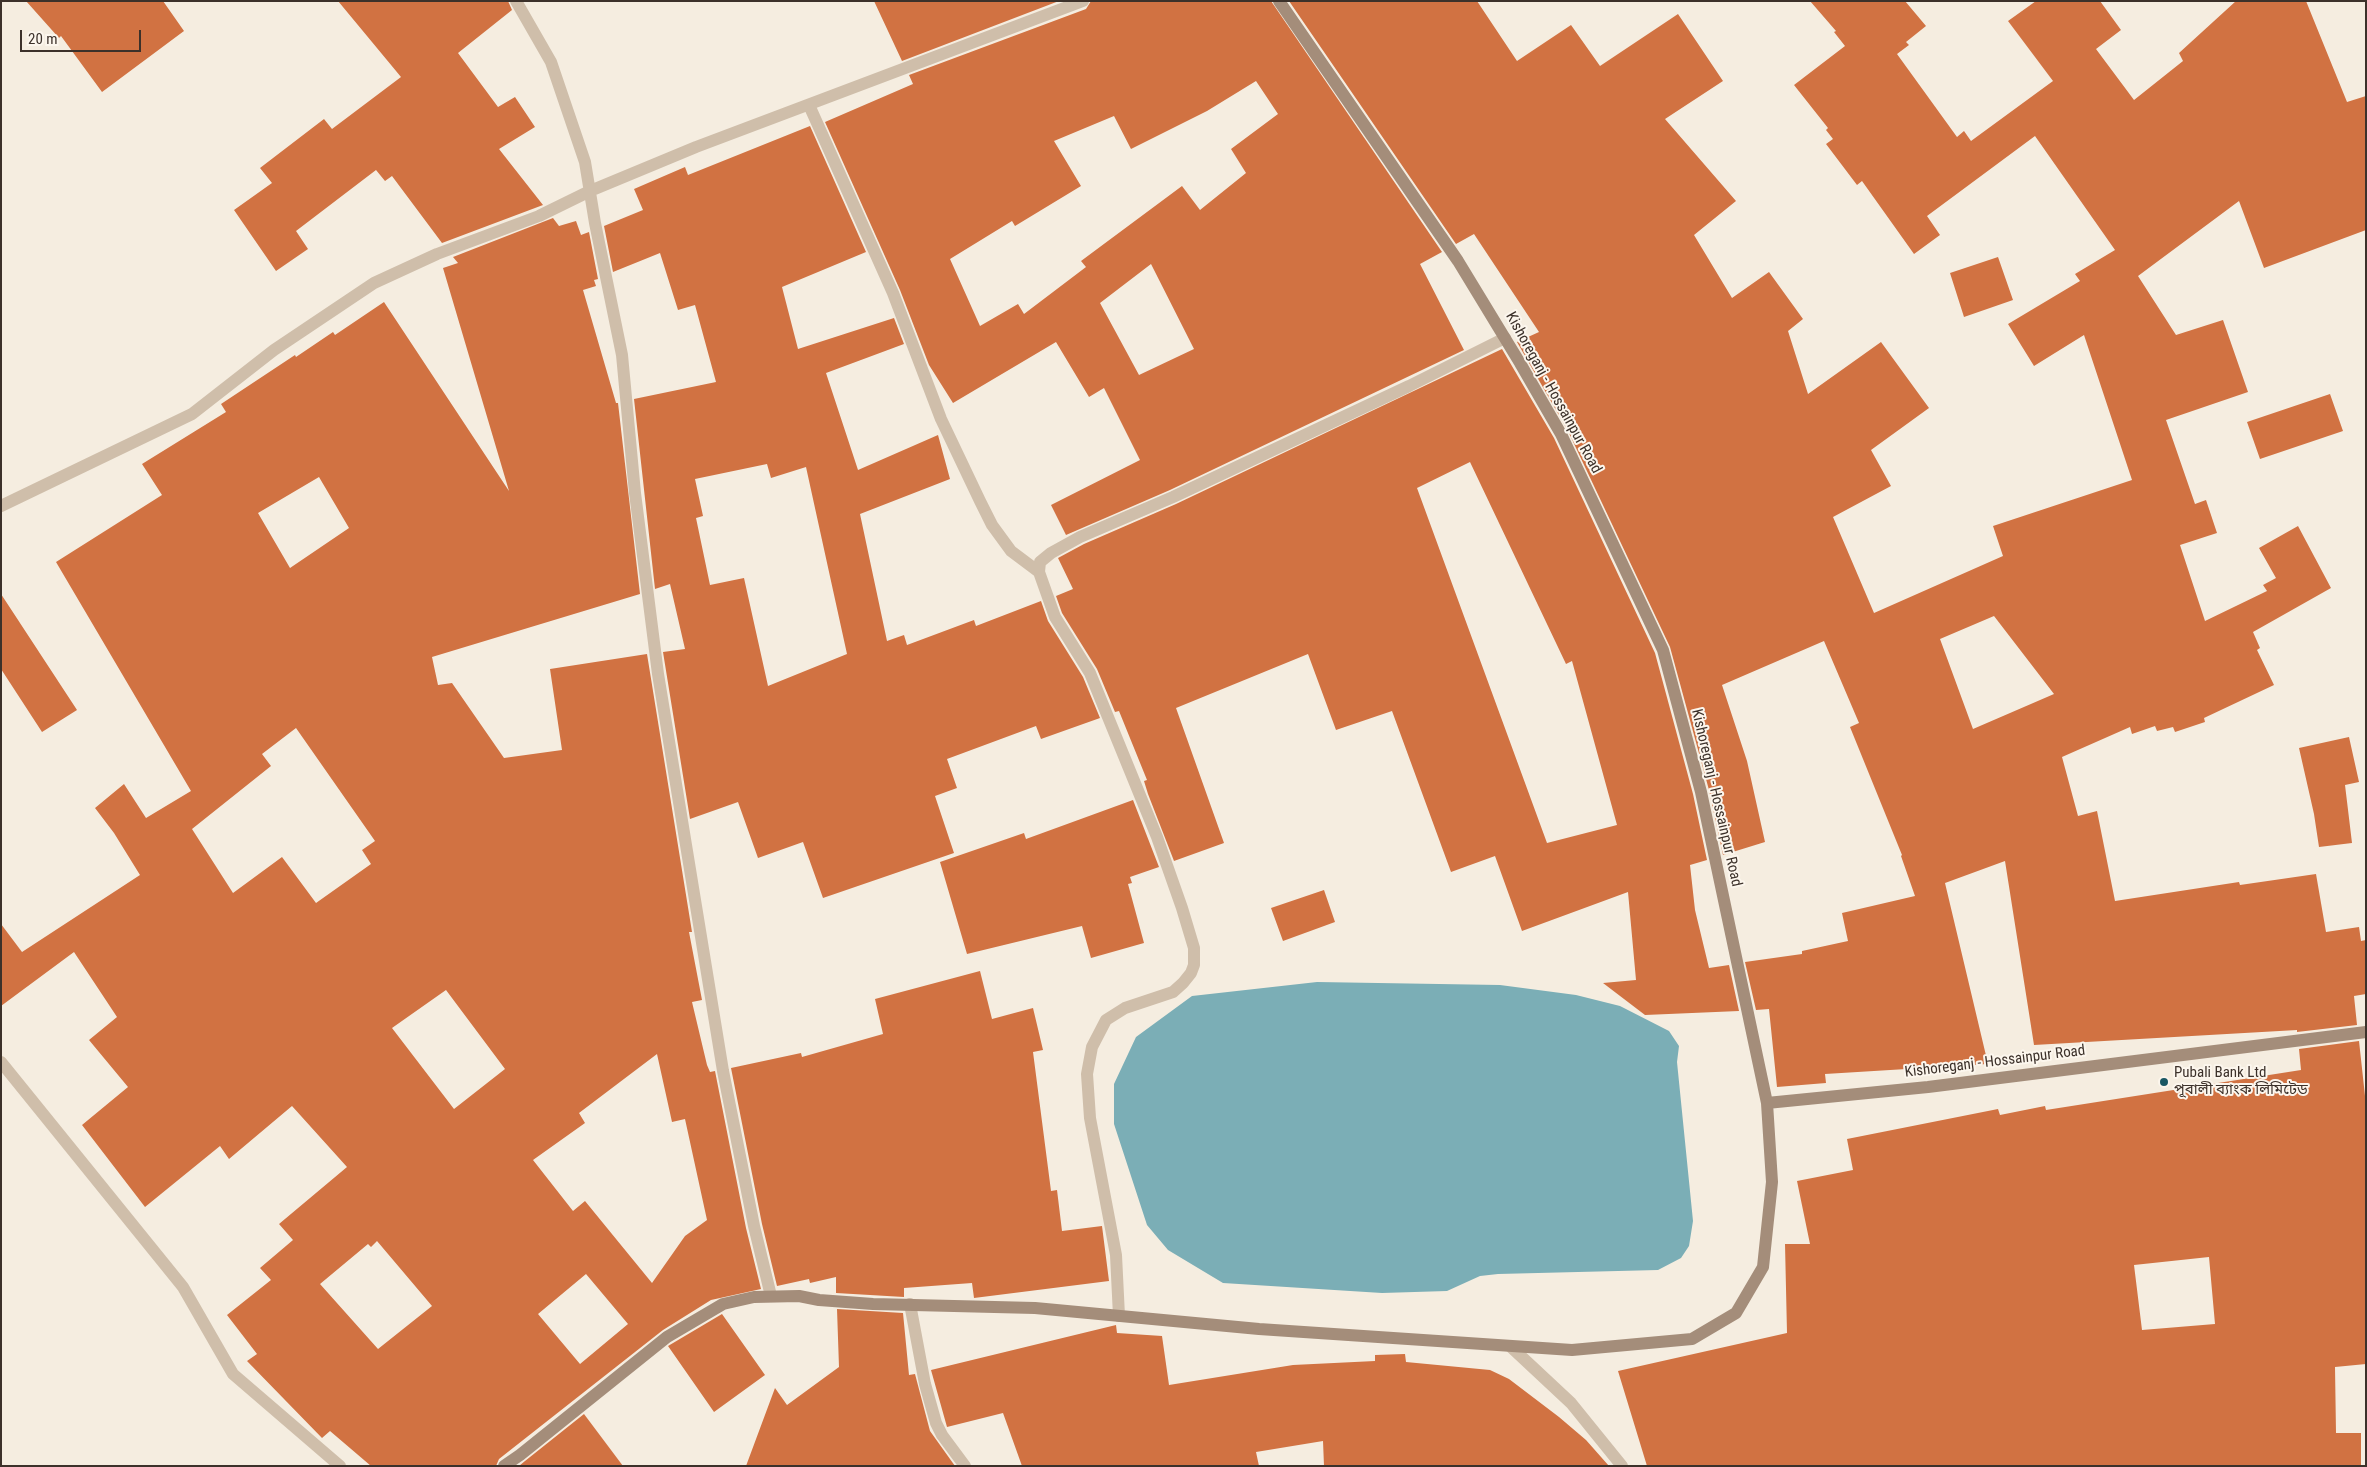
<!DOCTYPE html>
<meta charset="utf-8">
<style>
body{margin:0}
#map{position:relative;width:2367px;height:1467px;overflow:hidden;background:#f5ede0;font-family:"Roboto Condensed",sans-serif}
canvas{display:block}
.frame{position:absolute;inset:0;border:2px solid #3c312a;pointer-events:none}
.scale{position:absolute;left:20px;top:30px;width:121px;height:22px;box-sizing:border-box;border:2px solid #3c312a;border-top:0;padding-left:6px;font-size:15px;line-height:18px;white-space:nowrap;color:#3c312a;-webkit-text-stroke:4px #fcf6ed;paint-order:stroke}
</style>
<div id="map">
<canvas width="2367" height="1467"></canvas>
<div class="frame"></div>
<div class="scale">20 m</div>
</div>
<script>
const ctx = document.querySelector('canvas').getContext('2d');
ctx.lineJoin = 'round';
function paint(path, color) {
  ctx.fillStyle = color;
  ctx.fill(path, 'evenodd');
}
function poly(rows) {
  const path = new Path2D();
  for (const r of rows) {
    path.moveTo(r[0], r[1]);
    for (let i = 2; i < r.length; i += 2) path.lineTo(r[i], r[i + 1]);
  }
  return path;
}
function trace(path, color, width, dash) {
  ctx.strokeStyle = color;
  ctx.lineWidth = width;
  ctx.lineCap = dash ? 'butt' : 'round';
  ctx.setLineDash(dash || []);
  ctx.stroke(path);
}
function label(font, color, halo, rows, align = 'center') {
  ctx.font = font + ' "Roboto Condensed","Noto Sans Bengali",sans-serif';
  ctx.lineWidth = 4;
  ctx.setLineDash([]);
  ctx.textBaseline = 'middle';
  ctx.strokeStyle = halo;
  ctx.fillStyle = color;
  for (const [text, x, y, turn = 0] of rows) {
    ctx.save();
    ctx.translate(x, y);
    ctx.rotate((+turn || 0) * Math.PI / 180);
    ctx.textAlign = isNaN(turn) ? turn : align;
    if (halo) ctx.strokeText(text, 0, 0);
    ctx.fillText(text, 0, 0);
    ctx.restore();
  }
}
const water = poly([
 [1317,982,1500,985,1576,995,1620,1006,1669,1031,1679,1046,1677,1062,1693,1221,1689,1246,1681,1258,1658,1270,1498,1274,1480,1276,1447,1291,1382,1293,1223,1283,1168,1250,1147,1225,1114,1124,1114,1084,1136,1037,1192,996]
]);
const building = poly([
 [26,1,163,1,184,31,102,92,61,36,59,38],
 [338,1,508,1,512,10,458,53,498,107,515,97,535,127,499,149,543,205,442,243,392,176,385,181,376,170,296,231,308,249,276,271,234,210,272,183,260,168,324,119,332,129,401,77],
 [874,1,1059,1,902,61],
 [1091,1,1271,1,1442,252,1420,264,1464,350,1170,490,1066,535,1051,505,1140,460,1104,388,1089,397,1056,342,953,403,929,365,900,290,825,122,913,84,909,75,1086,9],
 [1256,81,1278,114,1231,149,1246,173,1200,210,1182,186,1081,261,1086,267,1024,314,1018,304,980,326,950,259,1012,221,1015,226,1081,186,1054,141,1114,116,1131,149,1207,111],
 [1151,264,1194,349,1139,375,1100,303],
 [1289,1,1477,1,1517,61,1571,25,1600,66,1678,14,1723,81,1665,119,1736,201,1694,235,1732,298,1769,272,1803,319,1788,331,1808,394,1881,342,1929,408,1871,450,1891,486,1833,517,1874,613,2003,556,1993,526,2132,480,2084,335,2034,366,2008,324,2080,281,2075,274,2115,250,2035,136,1927,216,1940,235,1914,254,1862,181,1857,185,1826,144,1833,139,1826,130,1828,128,1794,85,1845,46,1834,32,1836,31,1810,1,1905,1,1926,26,1906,42,1909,45,1897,54,1957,137,1964,131,1971,141,2053,81,2008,21,2036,1,2100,1,2121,30,2096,49,2134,100,2183,61,2179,53,2236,1,2306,1,2347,102,2366,96,2366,230,2264,268,2239,201,2138,276,2176,335,2223,320,2248,392,2166,420,2195,504,2206,500,2217,533,2180,545,2205,621,2267,591,2263,585,2276,578,2259,548,2298,526,2331,588,2253,632,2260,648,2257,650,2274,685,2204,718,2205,722,2175,732,2173,727,2157,731,2155,726,2132,734,2130,727,2062,757,2078,816,2097,811,2115,901,2239,882,2240,885,2316,874,2326,932,2359,927,2361,941,2366,940,2366,994,2354,996,2357,1025,2297,1032,2297,1030,2034,1045,2005,861,1945,883,1988,1064,1825,1074,1826,1083,1777,1087,1769,1009,1756,1010,1745,962,1802,954,1802,951,1848,941,1842,913,1915,896,1901,856,1902,855,1850,727,1859,723,1824,641,1722,685,1747,761,1765,842,1723,855,1709,790,1670,647,1568,431,1517,342,1539,332,1474,234,1456,244],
 [1994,616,2054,694,1973,729,1940,639],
 [810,126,866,252,782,287,798,349,894,318,904,344,826,373,858,470,938,435,950,479,860,514,887,641,904,635,907,645,974,620,976,626,1041,601,1048,621,1083,677,1100,718,1041,739,1036,726,947,759,957,788,935,796,954,853,823,898,803,842,758,858,738,802,690,819,663,652,685,649,670,584,655,589,634,399,716,382,695,305,678,310,660,253,613,272,604,226,643,210,634,189,685,167,688,175],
 [767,464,771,478,806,467,847,654,768,686,744,578,710,585,696,518,703,516,695,479],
 [553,218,559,226,576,221,581,235,589,232,598,279,594,280,596,286,583,290,616,403,618,403,640,594,432,657,438,685,452,683,504,758,562,750,550,669,647,654,692,932,689,932,702,1000,692,1002,707,1065,710,1072,715,1071,746,1228,761,1289,711,1300,663,1330,499,1459,496,1466,371,1466,330,1431,322,1438,247,1361,257,1354,227,1315,271,1280,260,1268,293,1240,279,1224,347,1167,292,1106,229,1159,220,1146,145,1207,82,1125,128,1087,89,1040,117,1017,74,952,1,1006,1,924,22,952,140,875,114,833,95,808,124,784,146,818,191,791,56,562,162,495,142,464,226,412,221,404,295,355,296,357,333,332,335,335,384,302,509,491,443,268,458,263,453,257],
 [319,477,349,528,290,568,258,513],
 [296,728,375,841,362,850,371,864,316,903,282,857,233,893,192,829,271,766,262,754],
 [446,990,505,1069,454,1109,392,1028],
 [657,1054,672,1122,685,1119,707,1220,685,1236,652,1283,585,1201,573,1211,533,1160,585,1123,579,1113],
 [377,1241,432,1306,378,1349,320,1284,368,1244,371,1247],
 [586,1274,628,1324,580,1364,538,1314],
 [1998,257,2013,300,1964,317,1950,273],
 [1502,349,1554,438,1655,653,1693,794,1707,860,1690,865,1695,910,1709,968,1729,965,1739,1011,1645,1015,1603,983,1636,980,1628,892,1522,931,1495,856,1451,872,1392,711,1336,730,1308,654,1176,708,1224,843,1174,861,1148,794,1144,781,1147,780,1119,711,1115,712,1097,669,1062,613,1056,596,1073,589,1058,558,1084,544,1176,504],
 [1470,462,1566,664,1572,661,1617,825,1547,843,1417,488],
 [2330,394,2343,431,2260,459,2247,422],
 [1,594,77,710,42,732,1,669],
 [2349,737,2359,782,2345,785,2352,843,2319,847,2314,814,2299,748],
 [1133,800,1159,867,1130,877,1132,883,1128,884,1144,943,1091,958,1082,926,967,954,940,862,1024,833,1026,839],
 [1324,890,1335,922,1283,941,1271,908],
 [980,971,992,1019,1033,1008,1043,1050,1033,1052,1051,1191,1057,1190,1062,1231,1102,1226,1109,1281,974,1298,972,1283,904,1288,904,1297,836,1293,836,1277,810,1283,809,1279,777,1286,762,1224,731,1068,801,1053,802,1057,883,1034,875,999],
 [2359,1041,2366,1105,2366,1364,2335,1367,2336,1433,2361,1433,2361,1466,1647,1466,1618,1371,1787,1333,1785,1244,1810,1244,1797,1181,1853,1170,1847,1139,1998,1109,2000,1115,2045,1106,2046,1110,2301,1070,2299,1049],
 [2209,1257,2215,1324,2142,1330,2134,1265],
 [837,1309,903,1313,909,1375,915,1374,930,1431,955,1466,746,1466,775,1388,787,1405,839,1367],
 [722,1314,765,1375,714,1412,668,1346],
 [1116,1325,1117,1333,1162,1336,1169,1385,1293,1365,1375,1361,1375,1355,1405,1354,1406,1362,1490,1370,1509,1379,1559,1417,1586,1440,1609,1466,1324,1466,1323,1441,1256,1452,1259,1466,1022,1466,1003,1413,947,1427,931,1370],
 [584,1414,623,1466,519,1466,525,1461]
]);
const minor = poly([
 [516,1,551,62,585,162,595,223,622,355,635,493,658,674,723,1071,754,1226,771,1296],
 [809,105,893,293,941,419,980,501,992,525,1011,551,1039,572],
 [1,506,192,414,274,350,374,283,437,254,539,216,590,191,696,147,1083,1],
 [1,1062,183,1287,233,1374,340,1466],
 [1119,1316,1116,1255,1090,1118,1087,1074,1092,1047,1106,1020,1125,1008,1173,992,1183,983,1191,973,1194,965,1194,948,1182,908,1157,837,1090,673,1055,617,1039,572,1040,562,1051,553,1080,537,1173,497,1409,386,1505,338]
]);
const tertiary = poly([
 [910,1304,925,1384,936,1423,942,1435,965,1466],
 [1510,1346,1571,1403,1622,1466]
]);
const secondary = poly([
 [1767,1103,1928,1087,2366,1032],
 [504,1466,520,1455,667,1337,723,1304,754,1297,799,1296,819,1300,873,1304,1035,1308,1259,1329,1572,1350,1692,1339,1736,1313,1763,1267,1772,1182,1767,1103,1701,792,1663,650,1561,434,1520,363,1458,261,1279,1]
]);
const markers = [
 [2164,1082,5,"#1a5763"]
];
const streetNames = [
 ["Kishoreganj - Hossainpur Road",1553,393,61],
 ["Kishoreganj - Hossainpur Road",1716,798,77],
 ["Kishoreganj - Hossainpur Road",1995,1062,-7]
];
const poiNames = [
 ["Pubali Bank Ltd",2174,1073],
 ["পূবালী ব্যাংক লিমিটেড",2174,1090]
];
paint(water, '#7baeb6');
paint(building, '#d17242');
trace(minor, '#cfbeaa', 12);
trace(tertiary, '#cfbeaa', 12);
trace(secondary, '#a48d7a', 12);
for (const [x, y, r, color] of markers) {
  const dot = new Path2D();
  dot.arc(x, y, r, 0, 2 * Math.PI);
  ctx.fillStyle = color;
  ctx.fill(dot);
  trace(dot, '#fcf6ed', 2);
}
label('15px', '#3c312a', '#fcf6ed', streetNames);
label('15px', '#3c312a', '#fcf6ed', poiNames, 'left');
</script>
